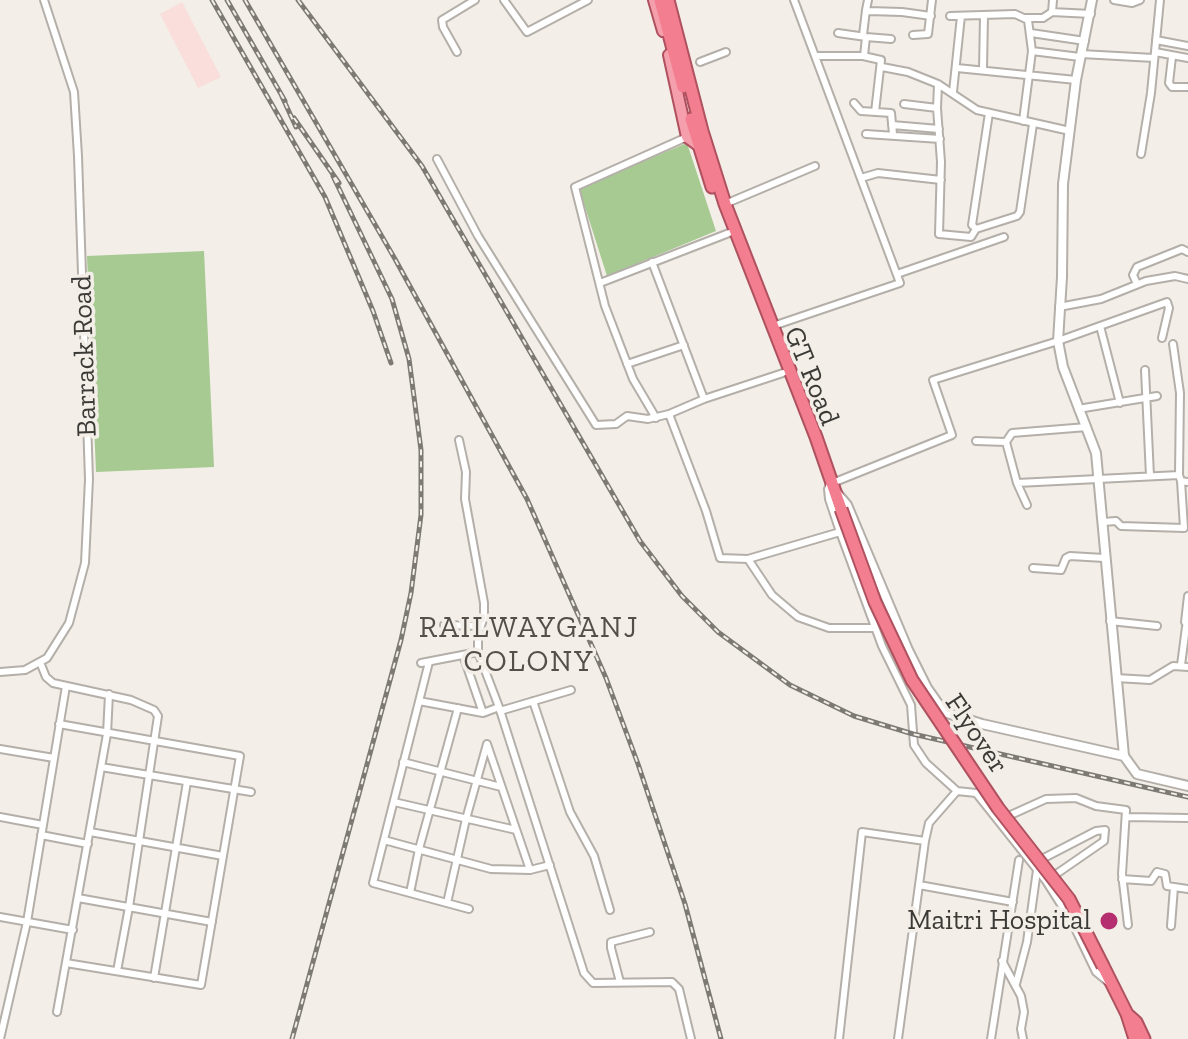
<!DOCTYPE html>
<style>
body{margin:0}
canvas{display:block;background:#f3eee7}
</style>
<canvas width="1188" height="1039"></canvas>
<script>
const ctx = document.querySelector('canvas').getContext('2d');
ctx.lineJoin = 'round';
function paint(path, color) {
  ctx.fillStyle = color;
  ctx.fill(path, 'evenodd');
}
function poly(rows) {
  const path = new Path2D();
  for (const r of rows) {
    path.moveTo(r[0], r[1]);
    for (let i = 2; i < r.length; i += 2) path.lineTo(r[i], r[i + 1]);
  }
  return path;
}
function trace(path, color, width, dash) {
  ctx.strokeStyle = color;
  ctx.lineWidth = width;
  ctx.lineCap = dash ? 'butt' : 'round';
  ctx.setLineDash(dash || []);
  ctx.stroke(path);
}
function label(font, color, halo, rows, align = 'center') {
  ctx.font = font + ' "Zilla Slab",serif';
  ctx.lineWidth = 7;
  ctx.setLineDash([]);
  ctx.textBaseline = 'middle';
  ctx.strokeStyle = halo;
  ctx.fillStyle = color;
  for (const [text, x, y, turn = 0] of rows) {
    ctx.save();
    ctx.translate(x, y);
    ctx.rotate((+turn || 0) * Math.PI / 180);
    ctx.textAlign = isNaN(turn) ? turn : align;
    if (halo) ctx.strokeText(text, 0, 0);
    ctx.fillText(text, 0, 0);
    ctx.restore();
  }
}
const industrial = poly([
 [182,2,221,77,198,88,160,14]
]);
const green = poly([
 [687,143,716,231,607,276,579,188],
 [204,251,214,467,96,472,87,256]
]);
const minor = poly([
 [504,0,527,32,588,0],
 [868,0,866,10,868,11,902,12,931,16],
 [1114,0,1132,3,1140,0],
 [1052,12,1053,0],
 [950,16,1015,14,1028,20,1032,51,1023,121],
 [1025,18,1043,18,1052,12,1091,14],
 [838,33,866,37,864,56],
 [1031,33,1085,41],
 [863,35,866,10],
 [913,35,928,34,932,0],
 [866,37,891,39],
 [1156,40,1188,46],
 [1032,51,1080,57],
 [457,52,443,27,442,20,475,0],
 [1155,52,1188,58],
 [1081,54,1154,58],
 [815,56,863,56,881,60,875,112],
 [1172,57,1169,83,1172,87,1188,87],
 [700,62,726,52],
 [882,67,908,72,938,84,977,110,1070,131],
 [957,68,1076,80],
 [983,70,984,15],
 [938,84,937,108,941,162,939,234,971,237,976,229],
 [953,92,961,16],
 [854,103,861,111,891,113,893,134],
 [904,104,937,108],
 [989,113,972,225,976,229,1017,216,1020,212,1033,124],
 [892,125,939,129],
 [866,134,940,139],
 [1141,154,1151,93,1160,0],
 [437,159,478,236,596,425,616,424,627,416,648,419,669,414],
 [861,178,878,173,941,180],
 [725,204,815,166],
 [652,262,704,399],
 [897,274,1004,237],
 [600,283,729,233],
 [1137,284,1133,275,1137,267,1182,249,1188,252],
 [1059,307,1101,299,1146,281,1175,276,1188,279],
 [773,326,900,283,794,0],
 [1100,326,1120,403],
 [1173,344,1180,393,1179,475],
 [627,364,684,345],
 [1145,370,1150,476],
 [783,373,704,399,669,414,706,511,720,558,748,559,840,532],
 [1078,409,1157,396],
 [656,418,633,379,605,306,575,187,687,137],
 [459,440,466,472,465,499,484,603,484,617,478,634,478,652,499,707,584,973,593,983,672,982,679,989,691,1039],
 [976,441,1006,442,1017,483,1179,475,1181,481,1188,482],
 [1006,442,1012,433,1087,427],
 [1017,483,1027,505],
 [1103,522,1116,521,1121,526,1184,528,1181,481],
 [748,559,772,595,798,617,829,628,875,628],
 [1033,568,1061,570,1066,558,1070,556,1104,558],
 [1188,596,1185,622,1188,627],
 [1110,621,1157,626],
 [444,625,481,626],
 [463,655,483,713],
 [40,662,46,677,53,683,131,700,154,710,158,716,129,907,117,971],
 [429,662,373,883,469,909],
 [421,663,478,652],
 [1181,665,1186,627],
 [0,672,25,670,47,658,69,623,85,563,89,479,78,156,74,92,44,0],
 [1116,678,1150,680,1173,666,1188,667],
 [419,701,483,713,499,707],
 [533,701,570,812,594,856,610,910],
 [500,711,571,690],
 [59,724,240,756,201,985,66,963],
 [487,744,530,870],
 [0,749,54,758],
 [403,762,501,787],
 [101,767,251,792],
 [394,802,516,830],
 [0,817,43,825],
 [1127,817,1188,818],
 [1004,818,1046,799,1076,798,1096,806,1126,810,1122,874,1128,925],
 [90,832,223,856],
 [41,835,88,844],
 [384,840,491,869,530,870,550,865],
 [1040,860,1096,831,1105,830,1104,841,1052,877],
 [1122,879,1151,881,1157,872,1165,874,1167,886,1188,889],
 [919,885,1013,902],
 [410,893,419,849,458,708],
 [78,898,212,922],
 [447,903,466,819,487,744],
 [0,917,73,930],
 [1171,926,1174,887],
 [1002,961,1021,996,1024,1012,1021,1029,1023,1039],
 [154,978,187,782],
 [620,982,611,948,611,942,650,932],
 [1108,982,1096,972,1072,922,1046,881,976,793,957,791,926,763,914,745,911,705,882,646,840,532,829,499,828,489,830,484,952,435,933,380,1058,341,1167,302,1169,308,1162,338],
 [1016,984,1027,942,1037,870],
 [57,1012,107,734,109,694],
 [0,1039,27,922,66,686],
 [839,1039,862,832,925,841],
 [898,1039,925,841,929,823,957,791],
 [991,1039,1019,860]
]);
const tertiary = poly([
 [1092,0,1076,80,1063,184,1062,277,1058,341,1063,367,1096,453,1124,756,1137,774,1188,786],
 [836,492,847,505,908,650,927,688,944,712,982,724,1124,756]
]);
const primary = poly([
 [654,0,663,31],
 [669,55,687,137,698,145]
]);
const trunk = poly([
 [660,0,683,87],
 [668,0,702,131,725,204,816,437,841,509],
 [691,119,712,187],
 [1103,966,1127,1014,1135,1039],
 [1127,1014,1136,1022,1144,1039]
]);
const rail = poly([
 [212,0,325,197,373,311,391,363],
 [227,0,285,101],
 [245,0,395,259,527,499,606,678,638,764,685,904,721,1039],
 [298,0,422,166,640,541,682,596,718,632,790,685,854,716,913,734,1188,797],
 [280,92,296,127],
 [294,118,339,183],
 [292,1039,401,640,411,593,421,515,421,450,409,359,392,299,333,176]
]);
const trunkBridge = poly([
 [841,509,875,602,912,680,998,808,1069,899,1103,966]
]);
const markers = [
 [1109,921,10,"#b52e6f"]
];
const streetNames = [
 ["Barrack Road",85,356,-92],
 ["GT Road",811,376,68],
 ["Flyover",976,734,56]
];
const poiNames = [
 ["Maitri Hospital",1091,921]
];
const neighbourhoodNames = [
 ["RAILWAYGANJ",529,628],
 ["COLONY",529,662]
];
paint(industrial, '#f9dedb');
paint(green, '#a7ca93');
trace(minor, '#b4afa9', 10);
trace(tertiary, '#b4afa9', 12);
trace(primary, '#b0515f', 14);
trace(trunk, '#b0515f', 15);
trace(minor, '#fff', 6);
trace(tertiary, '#fff', 8);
trace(primary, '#f59eac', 10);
trace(trunk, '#f27e90', 11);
trace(rail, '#7d7a75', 5);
trace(rail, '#f3eee7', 2, [6]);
trace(trunkBridge, '#b0515f', 15, []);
trace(trunkBridge, '#f27e90', 11);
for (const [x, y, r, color] of markers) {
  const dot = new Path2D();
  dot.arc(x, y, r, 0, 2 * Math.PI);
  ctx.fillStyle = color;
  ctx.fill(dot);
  trace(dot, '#f3eee7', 3);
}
label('28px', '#3c3a37', '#f3eee7', streetNames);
label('28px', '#3c3a37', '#f3eee7', poiNames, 'right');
ctx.letterSpacing = '2px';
label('30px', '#544f49', '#f3eee7', neighbourhoodNames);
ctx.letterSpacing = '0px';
</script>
